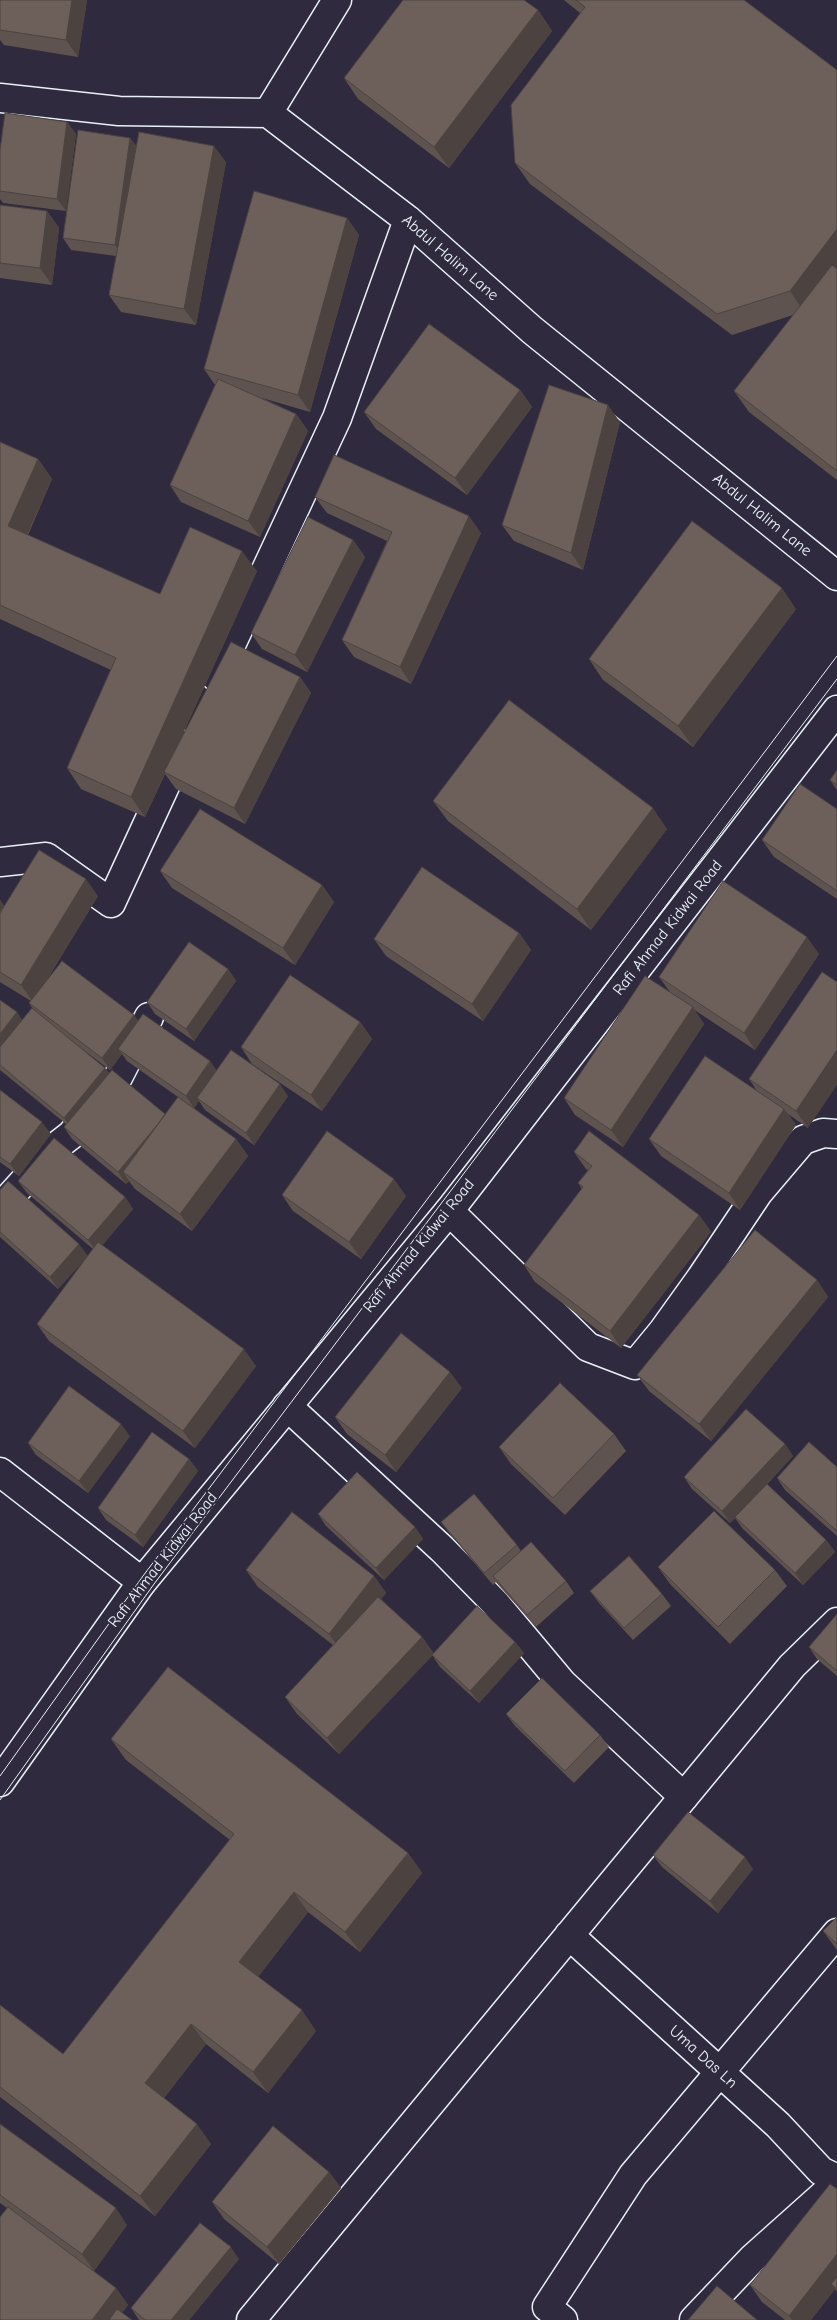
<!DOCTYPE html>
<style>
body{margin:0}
canvas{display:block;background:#2f2a3d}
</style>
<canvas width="837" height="2320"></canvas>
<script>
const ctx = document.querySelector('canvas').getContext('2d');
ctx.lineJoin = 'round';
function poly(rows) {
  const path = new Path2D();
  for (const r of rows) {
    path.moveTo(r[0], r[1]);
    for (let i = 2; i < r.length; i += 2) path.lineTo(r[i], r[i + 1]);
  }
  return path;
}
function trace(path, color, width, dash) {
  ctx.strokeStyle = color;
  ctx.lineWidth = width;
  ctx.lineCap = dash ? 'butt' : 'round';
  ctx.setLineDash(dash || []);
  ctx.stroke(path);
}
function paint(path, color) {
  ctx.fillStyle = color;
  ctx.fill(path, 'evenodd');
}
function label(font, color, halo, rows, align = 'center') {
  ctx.font = font + ' "Comic Neue",sans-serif';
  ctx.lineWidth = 4;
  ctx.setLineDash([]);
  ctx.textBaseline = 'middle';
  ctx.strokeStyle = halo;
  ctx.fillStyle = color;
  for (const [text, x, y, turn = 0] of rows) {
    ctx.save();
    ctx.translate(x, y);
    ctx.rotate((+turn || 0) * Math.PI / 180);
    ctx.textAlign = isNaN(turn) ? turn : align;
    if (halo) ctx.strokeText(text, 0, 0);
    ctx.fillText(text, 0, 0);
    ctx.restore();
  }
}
const minor = poly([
 [0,98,119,111,268,113,408,220,532,330,837,576],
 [268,113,337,0],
 [216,677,337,418,408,220],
 [0,862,46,857,111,903,184,745],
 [0,1208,53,1149,71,1135,115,1083,149,1017],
 [449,1211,588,1347,635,1365,663,1331,701,1278,758,1193,803,1140,823,1133,837,1134],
 [287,1406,442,1549,495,1603,562,1683,684,1797],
 [0,1472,142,1582],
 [569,1935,778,2125,821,2171,837,2179],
 [251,2320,792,1666,837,1622],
 [563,2320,547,2307,633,2175,837,1933],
 [694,2320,753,2258,837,2183]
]);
const major = poly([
 [0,1782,142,1582,449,1211,837,710]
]);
const tram = poly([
 [0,1776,143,1576,837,656],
 [0,1800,154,1584,837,679]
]);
const wall = poly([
 [0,0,87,0,78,57,4,45,0,40],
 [564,0,744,0,837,269,837,480,749,412,734,391,793,315,732,335,530,184,515,163,580,13],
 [538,10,552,31,449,168,358,99,344,78],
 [67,122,76,134,66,211,3,203,0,199,0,150],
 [130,138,137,147,226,162,196,325,121,312,109,295,116,256,71,250,63,238],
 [0,205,47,211,59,228,52,285,0,278],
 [347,218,359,235,310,412,262,398,296,414,308,431,260,537,181,502,170,485,215,385,204,369],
 [520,390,532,407,467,495,376,429,364,412],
 [620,422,583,570,514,541,502,525],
 [0,442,38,459,52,479,28,535,160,594,257,571,176,749,300,677,311,693,245,824,176,789,165,774,145,817,81,789,67,768,111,670,0,619],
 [315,497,481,533,411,684,354,657,342,640,387,541,327,513],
 [353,540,365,557,307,672,262,649,251,633],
 [796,609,693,747,603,680,589,659],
 [837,770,837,790,830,780],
 [433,801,667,829,591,930,448,821],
 [837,809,837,899,774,857,762,840],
 [160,871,322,885,334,902,295,965,172,888],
 [98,896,45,983,134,1015,138,1021,210,1061,216,1070,288,1096,254,1145,205,1110,199,1101,194,1108,236,1139,248,1156,192,1231,135,1189,129,1181,126,1184,72,1139,64,1127,66,1124,0,1070,0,1000,22,1020,33,1009,29,1003,31,1001,0,982,0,900,4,906],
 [81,1048,110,1070,122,1054,127,1061,178,1097,165,1114,109,1073,105,1068],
 [519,933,531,950,483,1021,386,956,374,939],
 [819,954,755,1050,693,1009,704,1024,623,1147,575,1115,564,1098,670,992,659,977],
 [228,969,236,981,194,1041,155,1014,147,1002],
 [822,972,808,1128,788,1114,796,1125,740,1210,661,1156,649,1139,757,1091,749,1079],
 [360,1022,372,1039,322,1111,252,1064,241,1047],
 [0,1090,51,1134,19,1176,0,1162],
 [574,1152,699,1215,711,1232,621,1348,535,1282,524,1265,582,1189,578,1183,588,1170,586,1169],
 [18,1181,125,1197,133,1209,102,1245,256,1366,195,1448,49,1341,37,1324,93,1249,27,1193],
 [0,1190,88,1256,58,1289,0,1237],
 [282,1195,406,1196,361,1259,293,1211],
 [817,1280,828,1297,711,1441,649,1391,637,1375],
 [462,1388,396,1472,347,1434,335,1417],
 [614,1434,626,1451,565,1515,511,1464,499,1447],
 [130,1436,88,1493,36,1455,28,1443],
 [785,1444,793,1456,760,1492,826,1540,835,1552,803,1585,743,1529,735,1518,730,1523,692,1489,684,1477],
 [189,1459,198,1471,143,1547,106,1520,98,1508],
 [837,1467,837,1536,785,1490,777,1478],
 [318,1514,415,1527,423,1539,384,1580,326,1526],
 [441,1522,517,1545,521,1551,566,1581,574,1593,536,1627,501,1588,496,1582,493,1585,450,1534],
 [658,1567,775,1570,787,1586,730,1644,670,1584],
 [246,1570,374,1576,386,1593,381,1599,422,1637,434,1654,515,1642,524,1653,479,1703,440,1667,432,1655,433,1654,339,1754,297,1714,285,1697,333,1645,258,1587],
 [590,1591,662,1594,671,1606,633,1640,599,1603],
 [837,1614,837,1676,817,1659,809,1647],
 [506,1714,600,1735,609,1747,574,1783,515,1726],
 [111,1739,408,1853,422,1873,360,1952,308,1912,258,1977,316,2031,268,2093,206,2044,164,2098,211,2144,155,2216,0,2097,0,2005,63,2054,230,1840,126,1760],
 [653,1855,753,1869,718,1913,662,1867],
 [837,1917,837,1950,823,1931],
 [0,2124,127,2225,94,2271,116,2288,128,2305,122,2313,0,2320,7,2208,0,2203],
 [329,2172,341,2188,279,2264,224,2219,212,2202],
 [837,2189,837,2292,835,2289,811,2320,785,2320,762,2302,750,2285],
 [239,2259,189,2320,139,2320,131,2308]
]);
const shadedWall = poly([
 [72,0,87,0,78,57,66,40],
 [538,10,552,31,449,168,434,147],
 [67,122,76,134,66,211,57,199],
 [130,138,139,150,123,257,115,245],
 [214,146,226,162,196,325,184,309],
 [47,211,59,228,52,285,40,268],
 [347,218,359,235,310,412,298,395],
 [837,229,837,268,804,312,790,291],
 [520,390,532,407,467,495,455,478],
 [608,405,620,422,583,570,571,553],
 [296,414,308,431,260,537,248,521],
 [38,459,52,479,22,546,8,526],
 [469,516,481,533,411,684,400,667],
 [353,540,365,557,307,672,295,655],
 [242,551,257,571,145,817,131,797],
 [782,588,796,609,693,747,678,726],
 [300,677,311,693,245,824,234,808],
 [653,808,667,829,591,930,577,909],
 [86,879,98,896,33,1002,21,985],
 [322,885,334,902,295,965,283,948],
 [0,900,9,912,0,924],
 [519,933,531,950,483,1021,472,1004],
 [807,937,819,954,755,1050,744,1033],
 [228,969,236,981,194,1041,186,1029],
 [693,1007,704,1024,623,1147,611,1130],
 [17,1012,25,1024,0,1057,0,1034],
 [134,1015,143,1027,118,1049,122,1054,110,1070,102,1058],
 [360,1022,372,1039,322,1111,311,1095],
 [837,1050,837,1085,808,1128,796,1111],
 [210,1061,218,1073,197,1098,199,1101,194,1108,186,1096],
 [105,1068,114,1080,73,1130,64,1118],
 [280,1084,288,1096,254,1145,246,1133],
 [784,1109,796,1125,740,1210,729,1193],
 [166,1115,123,1172,129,1181,126,1184,118,1172],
 [42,1122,51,1134,19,1176,10,1164],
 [236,1139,248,1156,192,1231,180,1214],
 [394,1179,406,1196,361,1259,349,1242],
 [125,1197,133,1209,97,1252,88,1240],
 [699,1215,711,1232,621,1348,610,1331],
 [79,1244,88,1256,58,1289,50,1277],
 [817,1280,828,1297,711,1441,699,1424],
 [244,1349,256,1366,195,1448,183,1431],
 [450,1372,462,1388,396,1472,385,1455],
 [121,1424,130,1436,88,1493,79,1481],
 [785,1444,793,1456,730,1523,722,1511],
 [189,1459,198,1471,143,1547,135,1535],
 [415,1527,423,1539,384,1580,376,1568],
 [826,1540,835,1552,803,1585,795,1573],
 [374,1576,386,1593,341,1651,329,1634],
 [422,1637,434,1654,339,1754,327,1738],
 [515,1642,524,1653,479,1703,470,1691],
 [408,1853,422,1873,360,1952,345,1932],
 [745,1857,753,1869,718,1913,710,1901],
 [294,1892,308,1912,254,1982,239,1962],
 [302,2010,316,2031,268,2093,253,2072],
 [191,2024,206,2044,159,2104,145,2083],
 [197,2124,211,2144,155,2216,140,2196],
 [329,2172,341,2188,279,2264,267,2247],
 [116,2208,127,2225,94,2271,82,2254],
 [231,2247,239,2259,189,2320,171,2320],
 [837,2254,837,2286,831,2284,835,2289,811,2320,792,2320,789,2316],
 [116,2288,128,2305,117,2320,92,2320]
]);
const building = poly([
 [0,0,72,0,66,40,0,30,0,0],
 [403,0,524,0,538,10,434,147,344,78,403,0],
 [576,0,744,0,837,70,837,229,790,291,717,314,515,163,511,105,585,7,576,0],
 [5,113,67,122,57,199,0,191,0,150,5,113],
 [78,130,130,138,115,245,63,238,78,130],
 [139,132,214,146,184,309,109,295,139,132],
 [254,191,347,218,298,395,204,369,254,191],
 [0,205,47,211,40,268,0,263,0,205],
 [832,265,837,269,837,471,734,391,832,265],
 [429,324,520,390,455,478,364,412,429,324],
 [218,379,296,414,248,521,170,485,218,379],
 [549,385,608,405,571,553,502,525,549,385],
 [0,442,38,459,8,526,160,594,190,527,242,551,131,797,67,768,116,658,0,605,0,442],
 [334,455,469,516,400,667,342,640,392,532,315,497,334,455],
 [308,517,353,540,295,655,251,633,308,517],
 [692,521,782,588,678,726,589,659,692,521],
 [231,642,300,677,234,808,164,772,231,642],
 [509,700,653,808,577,909,433,801,509,700],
 [837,770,837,785,830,780,837,770],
 [800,784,837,809,837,891,762,840,800,784],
 [200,809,322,885,283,948,160,871,200,809],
 [39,850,86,879,21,985,0,972,0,913,39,850],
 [422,867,519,933,472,1004,374,939,422,867],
 [723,881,807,937,744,1033,659,977,723,881],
 [189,942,228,969,186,1029,147,1002,189,942],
 [62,961,134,1015,102,1058,29,1003,62,961],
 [822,972,837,982,837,1050,796,1111,749,1079,822,972],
 [290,975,360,1022,311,1095,241,1047,290,975],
 [645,976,693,1007,611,1130,564,1098,645,976],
 [0,1000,17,1012,0,1034,0,1000],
 [32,1008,105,1068,64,1118,0,1065,0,1047,32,1008],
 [143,1014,210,1061,186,1096,118,1049,143,1014],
 [231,1050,280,1084,246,1133,197,1098,231,1050],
 [705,1056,784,1109,729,1193,649,1139,705,1056],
 [112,1070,165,1114,158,1124,118,1172,64,1127,112,1070],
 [0,1090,42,1122,10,1164,0,1157,0,1090],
 [178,1097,236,1139,180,1214,123,1172,178,1097],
 [327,1131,394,1179,349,1242,282,1195,327,1131],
 [589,1131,699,1215,610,1331,524,1265,583,1187,578,1183,592,1166,574,1152,589,1131],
 [54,1138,125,1197,88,1240,18,1181,54,1138],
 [8,1181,79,1244,50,1277,0,1232,0,1190,8,1181],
 [755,1230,817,1280,699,1424,637,1375,755,1230],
 [98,1242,244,1349,183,1431,37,1324,98,1242],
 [401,1333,450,1372,385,1455,335,1417,401,1333],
 [560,1383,614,1434,553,1498,499,1447,560,1383],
 [69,1386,121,1424,79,1481,28,1443,69,1386],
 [746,1409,785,1444,722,1511,684,1477,746,1409],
 [152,1432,189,1459,135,1535,98,1508,152,1432],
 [809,1442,837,1467,837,1531,777,1478,809,1442],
 [357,1472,415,1527,376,1568,318,1514,357,1472],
 [767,1484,826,1540,795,1573,735,1517,767,1484],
 [474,1494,517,1545,484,1573,441,1522,474,1494],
 [714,1511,775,1570,718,1627,658,1567,714,1511],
 [292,1512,374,1576,329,1634,246,1570,292,1512],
 [531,1542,566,1581,527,1615,493,1576,531,1542],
 [629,1556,662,1594,624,1628,590,1591,629,1556],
 [378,1597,422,1637,327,1738,285,1697,378,1597],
 [477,1606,515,1642,470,1691,432,1655,477,1606],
 [837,1614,837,1671,809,1647,837,1614],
 [168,1667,408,1853,345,1932,294,1892,239,1962,302,2010,253,2072,191,2024,145,2083,197,2124,140,2196,0,2087,0,2005,63,2054,234,1834,111,1739,168,1667],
 [542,1678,600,1735,565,1771,506,1714,542,1678],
 [688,1812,745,1857,710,1901,653,1855,688,1812],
 [837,1917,837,1944,823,1931,837,1917],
 [0,2124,116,2208,82,2254,0,2195,0,2124],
 [273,2126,329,2172,267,2247,212,2202,273,2126],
 [830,2184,837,2189,837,2254,789,2316,750,2285,830,2184],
 [8,2207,116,2288,92,2320,0,2320,0,2217,8,2207],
 [200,2223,231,2247,171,2320,145,2320,131,2308,200,2223],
 [837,2277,837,2289,831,2284,837,2277],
 [717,2286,757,2320,688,2320,717,2286],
 [117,2309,132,2320,109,2320,117,2309]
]);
const streetNames = [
 ["Abdul Halim Lane",450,258,41],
 ["Abdul Halim Lane",762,515,39],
 ["Rafi Ahmad Kidwai Road",668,928,-52],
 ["Rafi Ahmad Kidwai Road",419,1246,-51],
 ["Rafi Ahmad Kidwai Road",163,1560,-52],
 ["Uma Das Ln",703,2057,42]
];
trace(minor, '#e8f1f8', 31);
trace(major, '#e8f1f8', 31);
trace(minor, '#2f2a3d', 28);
trace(major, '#2f2a3d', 28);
trace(tram, '#e8f1f8', 1);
paint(wall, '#5e534e');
paint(shadedWall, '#4c4340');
paint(building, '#6d605b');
trace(building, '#4c4340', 1);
label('16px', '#e8f1f8', '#2f2a3d', streetNames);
</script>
